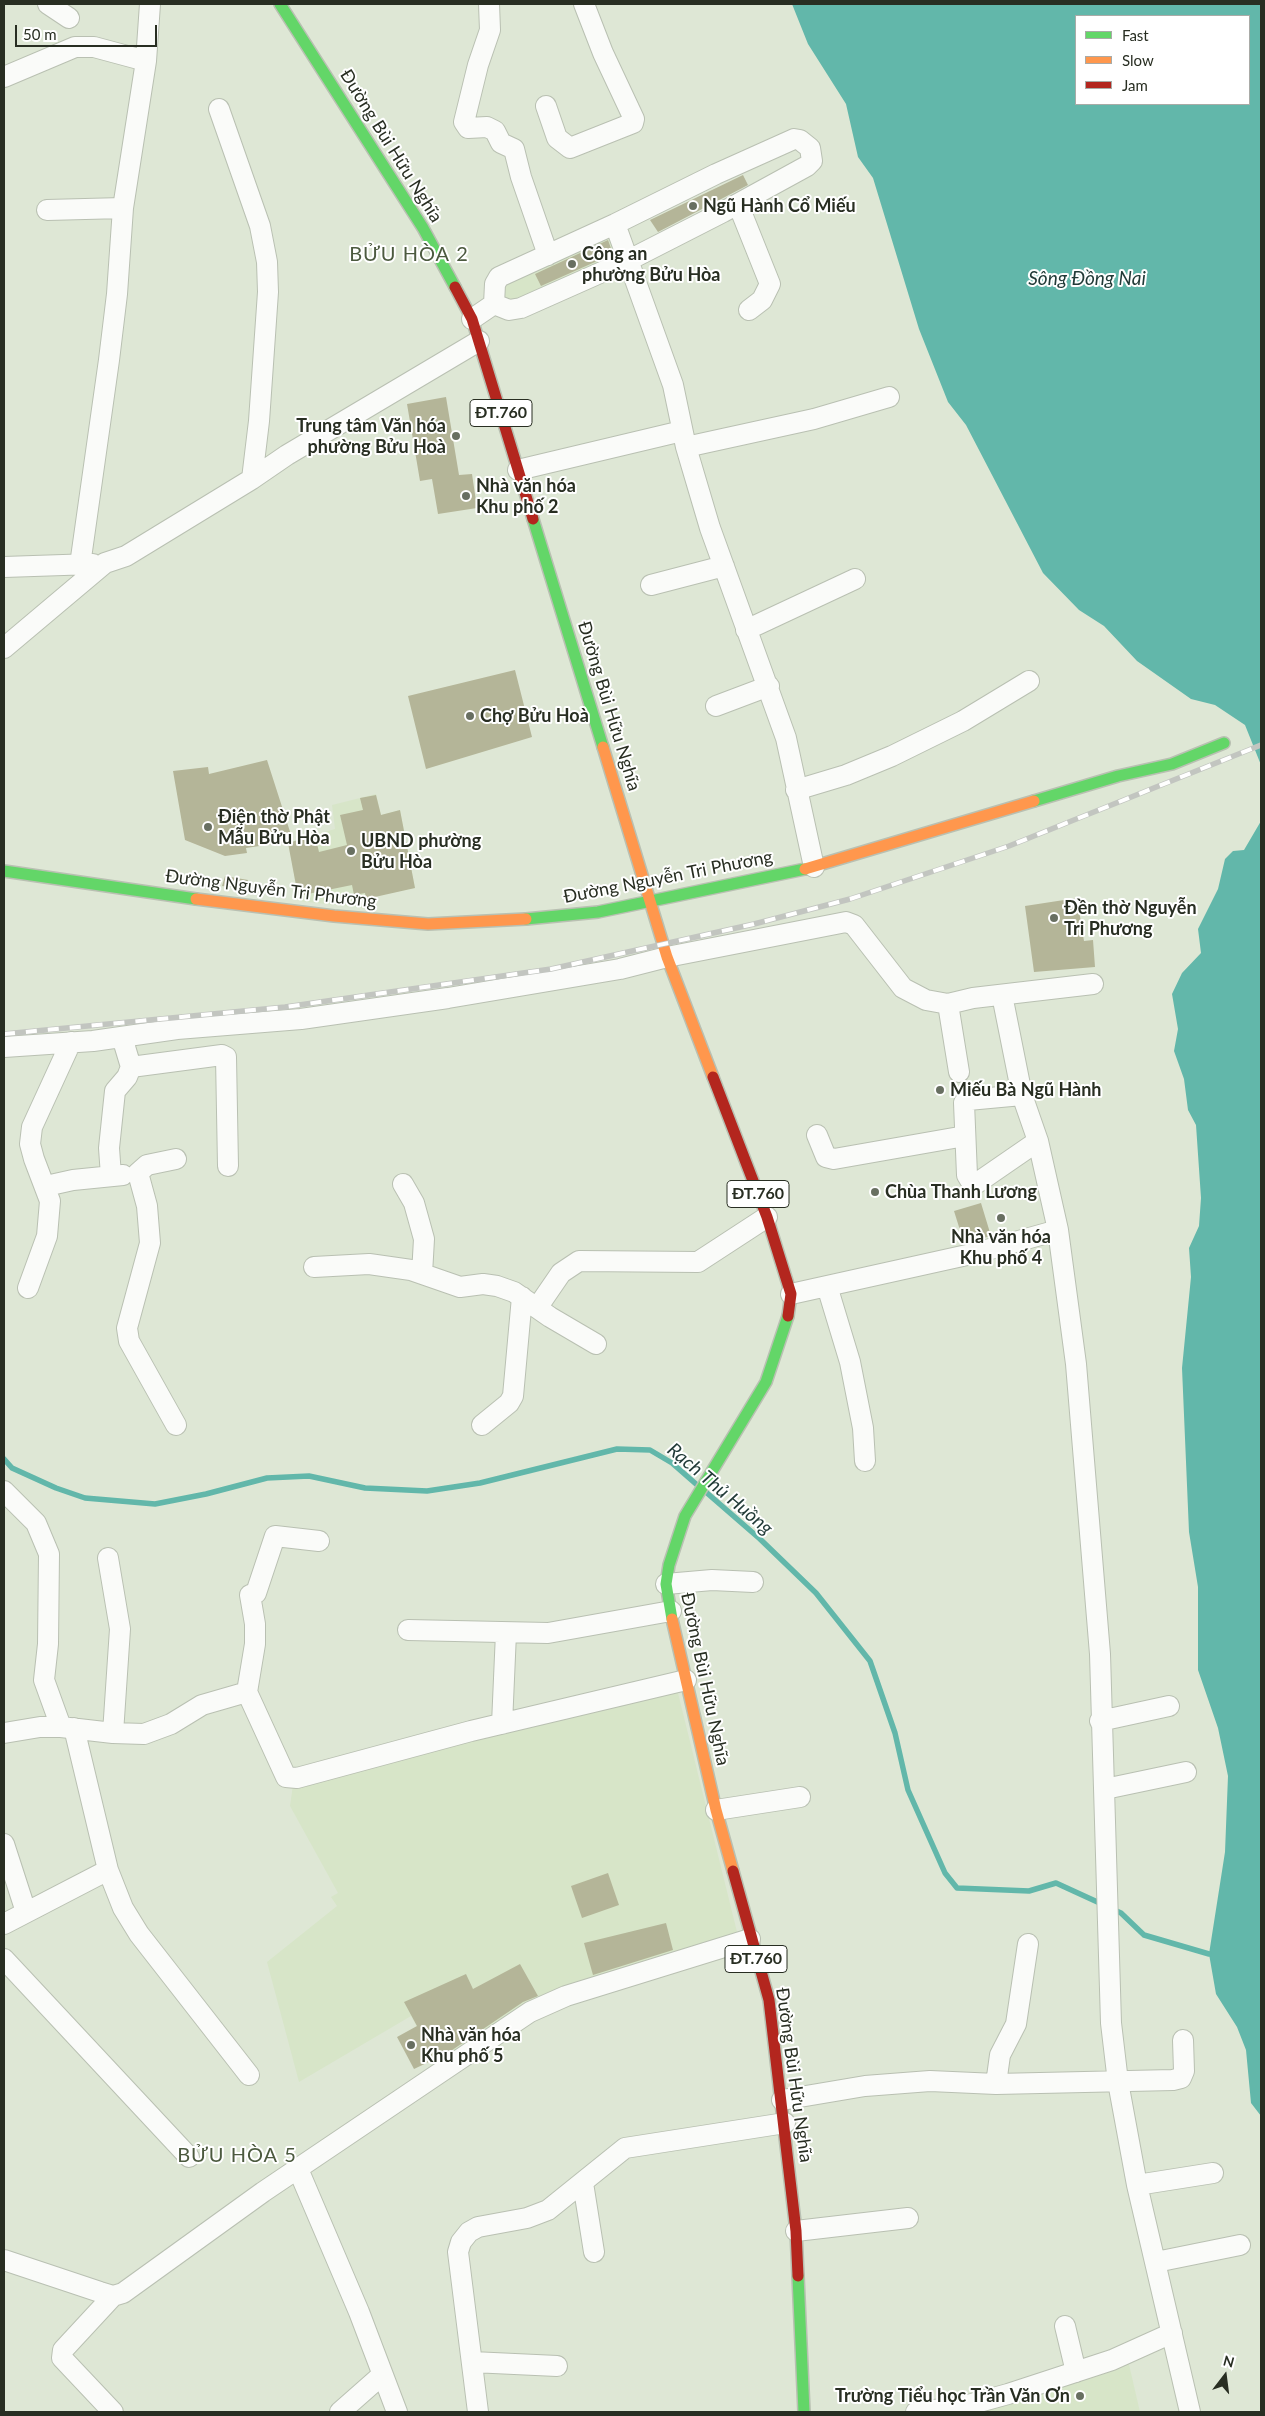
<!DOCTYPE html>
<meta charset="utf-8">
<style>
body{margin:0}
#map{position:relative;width:1265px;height:2416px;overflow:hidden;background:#dee7d5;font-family:Lato,sans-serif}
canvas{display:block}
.frame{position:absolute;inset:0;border:5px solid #282e22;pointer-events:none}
.legend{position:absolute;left:1075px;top:15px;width:175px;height:90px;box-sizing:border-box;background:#fff;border:1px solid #a9aba7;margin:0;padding:6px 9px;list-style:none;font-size:15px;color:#282e22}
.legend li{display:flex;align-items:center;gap:10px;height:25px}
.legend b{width:25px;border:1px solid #a9aba7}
.north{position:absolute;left:1200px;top:2351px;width:50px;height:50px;-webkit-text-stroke:4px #fff;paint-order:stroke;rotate:15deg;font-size:14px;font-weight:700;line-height:20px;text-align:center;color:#282e22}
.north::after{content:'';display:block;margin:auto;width:18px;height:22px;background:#282e22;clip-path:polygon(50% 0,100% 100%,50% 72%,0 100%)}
.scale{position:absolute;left:15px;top:25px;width:142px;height:22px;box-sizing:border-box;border:2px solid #282e22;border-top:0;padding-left:6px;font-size:15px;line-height:18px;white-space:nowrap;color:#282e22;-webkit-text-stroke:4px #fff;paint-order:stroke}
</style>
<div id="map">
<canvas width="1265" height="2416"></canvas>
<div class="frame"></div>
<ul class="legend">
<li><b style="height:6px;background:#63d668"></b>Fast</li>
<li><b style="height:6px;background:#ff974d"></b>Slow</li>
<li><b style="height:6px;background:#b3261e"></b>Jam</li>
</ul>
<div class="north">N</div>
<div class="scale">50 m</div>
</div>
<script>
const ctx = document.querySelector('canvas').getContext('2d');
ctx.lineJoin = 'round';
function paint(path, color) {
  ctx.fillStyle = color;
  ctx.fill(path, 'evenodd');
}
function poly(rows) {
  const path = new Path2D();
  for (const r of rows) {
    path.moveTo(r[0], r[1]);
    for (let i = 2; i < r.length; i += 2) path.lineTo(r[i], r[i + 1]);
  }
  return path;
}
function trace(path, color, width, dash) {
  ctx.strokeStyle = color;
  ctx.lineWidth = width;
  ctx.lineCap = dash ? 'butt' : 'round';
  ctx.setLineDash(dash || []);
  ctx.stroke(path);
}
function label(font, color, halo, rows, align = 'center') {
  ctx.font = font + ' Lato,sans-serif';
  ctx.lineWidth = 4;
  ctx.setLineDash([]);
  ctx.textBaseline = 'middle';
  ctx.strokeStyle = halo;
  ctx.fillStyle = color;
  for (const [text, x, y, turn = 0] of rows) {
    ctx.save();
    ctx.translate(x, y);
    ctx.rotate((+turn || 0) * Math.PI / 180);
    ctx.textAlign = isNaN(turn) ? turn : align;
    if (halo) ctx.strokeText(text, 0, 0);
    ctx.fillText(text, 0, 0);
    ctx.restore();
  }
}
const built = poly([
 [611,233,620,256,513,304,501,300,502,284],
 [376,794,381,815,400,810,415,888,372,897,370,909,299,901,290,852,296,851,293,841,335,829,332,805],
 [677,1689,738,1936,652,1961,438,2066,411,2016,299,2082,267,1962,337,1906,331,1897,338,1893,290,1806,293,1785],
 [1128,2360,1140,2412,969,2412]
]);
const water = poly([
 [792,4,1261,4,1261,765,1245,725,1215,705,1191,699,1137,661,1104,626,1079,610,1043,573,966,425,948,402,919,329,873,178,858,157,846,104,808,44],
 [1076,16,1249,16,1249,104,1076,104],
 [1261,821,1261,2116,1251,2103,1246,2050,1237,2027,1216,1994,1209,1954,1225,1852,1228,1776,1218,1728,1198,1670,1198,1587,1189,1532,1182,1368,1191,1277,1189,1248,1199,1226,1201,1198,1196,1125,1188,1110,1184,1079,1174,1051,1178,1029,1172,994,1182,973,1201,953,1198,929,1218,889,1225,859,1233,851,1244,850]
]);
const stream = poly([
 [4,1459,12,1468,56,1488,85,1498,155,1504,206,1494,267,1478,309,1476,365,1488,427,1491,480,1483,617,1449,650,1450,672,1463,696,1484],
 [707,1493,760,1539,816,1593,870,1661,895,1733,908,1790,945,1873,957,1888,1029,1891,1056,1883,1104,1905],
 [1112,1909,1121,1913,1144,1935,1209,1954]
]);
const building = poly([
 [743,175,748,185,658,232,650,220],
 [608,240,613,254,541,286,535,274],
 [446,397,459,475,472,474,477,508,438,514,432,479,420,481,407,404],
 [515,670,532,737,426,769,408,696],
 [267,760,293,841,246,848,247,853,225,856,185,840,173,771,208,767,209,774],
 [376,795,381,815,400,810,415,888,366,899,365,893,354,895,352,885,298,896,288,843,315,835,319,852,347,845,340,815,363,810,360,798],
 [225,876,248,880,246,889,222,886],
 [1077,898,1084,941,1093,940,1095,967,1034,972,1025,906],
 [981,1203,991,1236,964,1243,954,1211],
 [608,1873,619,1905,582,1918,571,1886],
 [666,1923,673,1950,593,1975,584,1943],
 [520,1964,538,1996,523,2002,436,2061,435,2059,414,2069,397,2037,417,2026,404,2002,466,1974,473,1989]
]);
const street = poly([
 [48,4,69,18],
 [489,4,490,30,478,65,464,122,468,128,487,127,495,131,501,143,514,149,521,177,548,255],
 [4,77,75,47,94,47,146,61],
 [546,106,557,138,570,148,633,123,634,119,603,53,584,4],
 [219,109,260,226,267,262,268,292,259,421,252,479],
 [738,204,770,284,762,300,749,310],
 [47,210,123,208],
 [615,224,673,385,686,447,710,528,786,738,814,867],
 [472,319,494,304,509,310,521,308,629,260,723,212,807,166,812,161,810,148,800,140,794,139,716,174,615,224,499,277,495,284,494,304],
 [686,447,814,419,889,397],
 [518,470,682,431],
 [80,565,109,360,117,294,123,208,146,61,150,4],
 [4,567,93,564],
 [651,585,724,566],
 [746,630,855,579],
 [4,648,105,563,126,556,252,479,287,455,479,341],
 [716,706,769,686],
 [796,790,846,775,892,756,963,721,1029,681],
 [1002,995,1022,1095,1038,1141,1058,1230,1076,1364,1100,1654,1111,2023,1118,2082,1137,2185,1190,2412],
 [948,1004,959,1072],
 [4,1047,93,1041,177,1029,301,1019,448,998,620,969,667,957,846,922,854,925,903,988,926,1000,948,1004,973,998,1093,984],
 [131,1067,222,1055,226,1057,228,1166],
 [1022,1095,968,1100,964,1103,967,1175,970,1180,977,1183,1038,1141],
 [817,1135,826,1157,834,1159,965,1136],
 [176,1159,147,1165,138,1173,147,1206,150,1243,127,1328,129,1341,176,1425],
 [111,1176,109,1148,115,1091,127,1077,131,1067,122,1037],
 [403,1184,414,1203,424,1239,422,1274],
 [46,1186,73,1180,123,1175],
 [314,1267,369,1264,411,1270,460,1287,483,1284,497,1286,514,1292,550,1317,596,1344],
 [827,1286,850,1362,863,1428,865,1461],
 [28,1288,47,1236,50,1201,34,1159,30,1144,32,1127,71,1042],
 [791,1294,976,1253,1058,1230],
 [537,1308,561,1273,579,1261,698,1262,767,1217],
 [482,1425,509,1403,513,1396,522,1297],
 [4,1491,36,1523,49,1554,48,1644,44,1680,61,1727],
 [319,1541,275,1536,256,1593,250,1595,255,1624,255,1644,247,1692,286,1777,297,1778,471,1731,686,1680],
 [108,1558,120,1629,113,1733],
 [666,1584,712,1580,753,1582],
 [408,1630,548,1633,671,1611],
 [1100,1721,1169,1706],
 [502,1724,506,1633],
 [74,1728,108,1870,123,1908,139,1934,249,2075],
 [4,1733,40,1727,61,1727,113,1733,144,1734,171,1724,202,1705,247,1692],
 [1105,1789,1186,1772],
 [716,1810,800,1797],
 [4,1844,26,1912],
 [4,1924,108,1870],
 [4,1959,189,2157],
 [996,2084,1000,2055,1016,2024,1028,1944],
 [782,2100,865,2086,930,2081,996,2084,1173,2080,1181,2078,1184,2071,1183,2040],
 [298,2169,359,2312,397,2412],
 [583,2183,594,2252],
 [1137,2185,1213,2173],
 [796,2231,908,2218],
 [4,2260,100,2292,113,2296,123,2293,263,2192,530,2012,566,1996,750,1939],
 [1156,2262,1240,2245],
 [1065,2326,1076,2372],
 [472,2362,557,2366],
 [113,2412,62,2358,63,2350,113,2296],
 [340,2412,382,2375],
 [478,2412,458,2252,461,2242,469,2232,478,2227,527,2218,548,2210,625,2148,785,2123],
 [916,2412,961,2407,1008,2394,1112,2360,1172,2333]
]);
const fast = poly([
 [280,4,423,228,455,287],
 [533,519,603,747],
 [1034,801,1118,776,1172,764,1224,743],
 [4,871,196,899],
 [526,919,598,912,805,869],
 [672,1619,666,1584,669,1565,685,1516,766,1382,788,1316],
 [798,2276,804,2412]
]);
const slow = poly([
 [603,747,667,957,713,1077],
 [805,869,1034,801],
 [196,899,334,916,428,924,526,919],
 [672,1619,716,1810,733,1871]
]);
const jam = poly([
 [455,287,472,319,533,519],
 [713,1077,767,1217,791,1294,788,1316],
 [733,1871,769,2000,796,2231,798,2276]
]);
const rail = poly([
 [4,1034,285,1007,551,969,754,924,850,899,1009,846,1261,745]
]);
const markers = [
 [693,206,5,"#686f61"],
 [572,264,5,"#686f61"],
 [456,436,5,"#686f61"],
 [466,496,5,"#686f61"],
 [470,716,5,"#686f61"],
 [208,827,5,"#686f61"],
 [351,851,5,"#686f61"],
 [1054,918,5,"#686f61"],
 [940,1090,5,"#686f61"],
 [875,1192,5,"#686f61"],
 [1001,1218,5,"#686f61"],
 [411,2045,5,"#686f61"],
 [1080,2396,5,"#686f61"]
];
const shields = [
 [501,413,62],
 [758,1194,62],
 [756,1959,62]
];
const shieldNames = [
 ["ĐT.760",501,413],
 ["ĐT.760",758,1194],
 ["ĐT.760",756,1959]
];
const streetNames = [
 ["Đường Bùi Hữu Nghĩa",391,146,58],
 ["Đường Bùi Hữu Nghĩa",609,706,73],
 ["Đường Nguyễn Tri Phương",668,877,-11],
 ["Đường Nguyễn Tri Phương",271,889,7],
 ["Đường Bùi Hữu Nghĩa",705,1679,78],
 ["Đường Bùi Hữu Nghĩa",794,2075,82]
];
const poiNames = [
 ["Ngũ Hành Cổ Miếu",703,206],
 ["Công an",582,254],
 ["phường Bửu Hòa",582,275],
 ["Trung tâm Văn hóa",446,426,"right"],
 ["phường Bửu Hoà",446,447,"right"],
 ["Nhà văn hóa",476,486],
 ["Khu phố 2",476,507],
 ["Chợ Bửu Hoà",480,716],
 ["Điện thờ Phật",218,817],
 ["Mẫu Bửu Hòa",218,838],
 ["UBND phường",361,841],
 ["Bửu Hòa",361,862],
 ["Đền thờ Nguyễn",1064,908],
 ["Tri Phương",1064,929],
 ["Miếu Bà Ngũ Hành",950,1090],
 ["Chùa Thanh Lương",885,1192],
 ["Nhà văn hóa",1001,1237,"center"],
 ["Khu phố 4",1001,1258,"center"],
 ["Nhà văn hóa",421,2035],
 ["Khu phố 5",421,2056],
 ["Trường Tiểu học Trần Văn Ơn",1070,2396,"right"]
];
const waterNames = [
 ["Sông Đồng Nai",1087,279],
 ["Rạch Thủ Huồng",720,1489,40]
];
const quarterNames = [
 ["BỬU HÒA 2",409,255],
 ["BỬU HÒA 5",237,2156]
];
paint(built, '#d7e5c8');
paint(water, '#62b7aa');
trace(stream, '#62b7aa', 5.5);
paint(building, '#b4b598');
trace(street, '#b9c0b2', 22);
trace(fast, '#b9c0b2', 14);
trace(slow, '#b9c0b2', 14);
trace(jam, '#b9c0b2', 14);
trace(street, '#fafbf9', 20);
trace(fast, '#63d668', 11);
trace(slow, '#ff974d', 11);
trace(jam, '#b3261e', 11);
trace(rail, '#c2c5c0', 5.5);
trace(rail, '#fff', 4, [11]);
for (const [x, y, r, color] of markers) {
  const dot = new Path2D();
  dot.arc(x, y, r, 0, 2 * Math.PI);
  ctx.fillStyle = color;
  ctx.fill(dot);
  trace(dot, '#fff', 2);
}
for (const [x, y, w] of shields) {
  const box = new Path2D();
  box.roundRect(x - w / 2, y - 13.5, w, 27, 4);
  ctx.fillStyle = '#fff';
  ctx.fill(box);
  trace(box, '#282e22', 1);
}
label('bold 16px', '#282e22', null, shieldNames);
label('18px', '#282e22', '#fff', streetNames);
label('bold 18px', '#282e22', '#fff', poiNames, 'left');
label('italic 19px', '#223b38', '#fff', waterNames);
ctx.letterSpacing = '1px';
label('20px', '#4c5a3f', '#fff', quarterNames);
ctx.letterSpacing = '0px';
</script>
